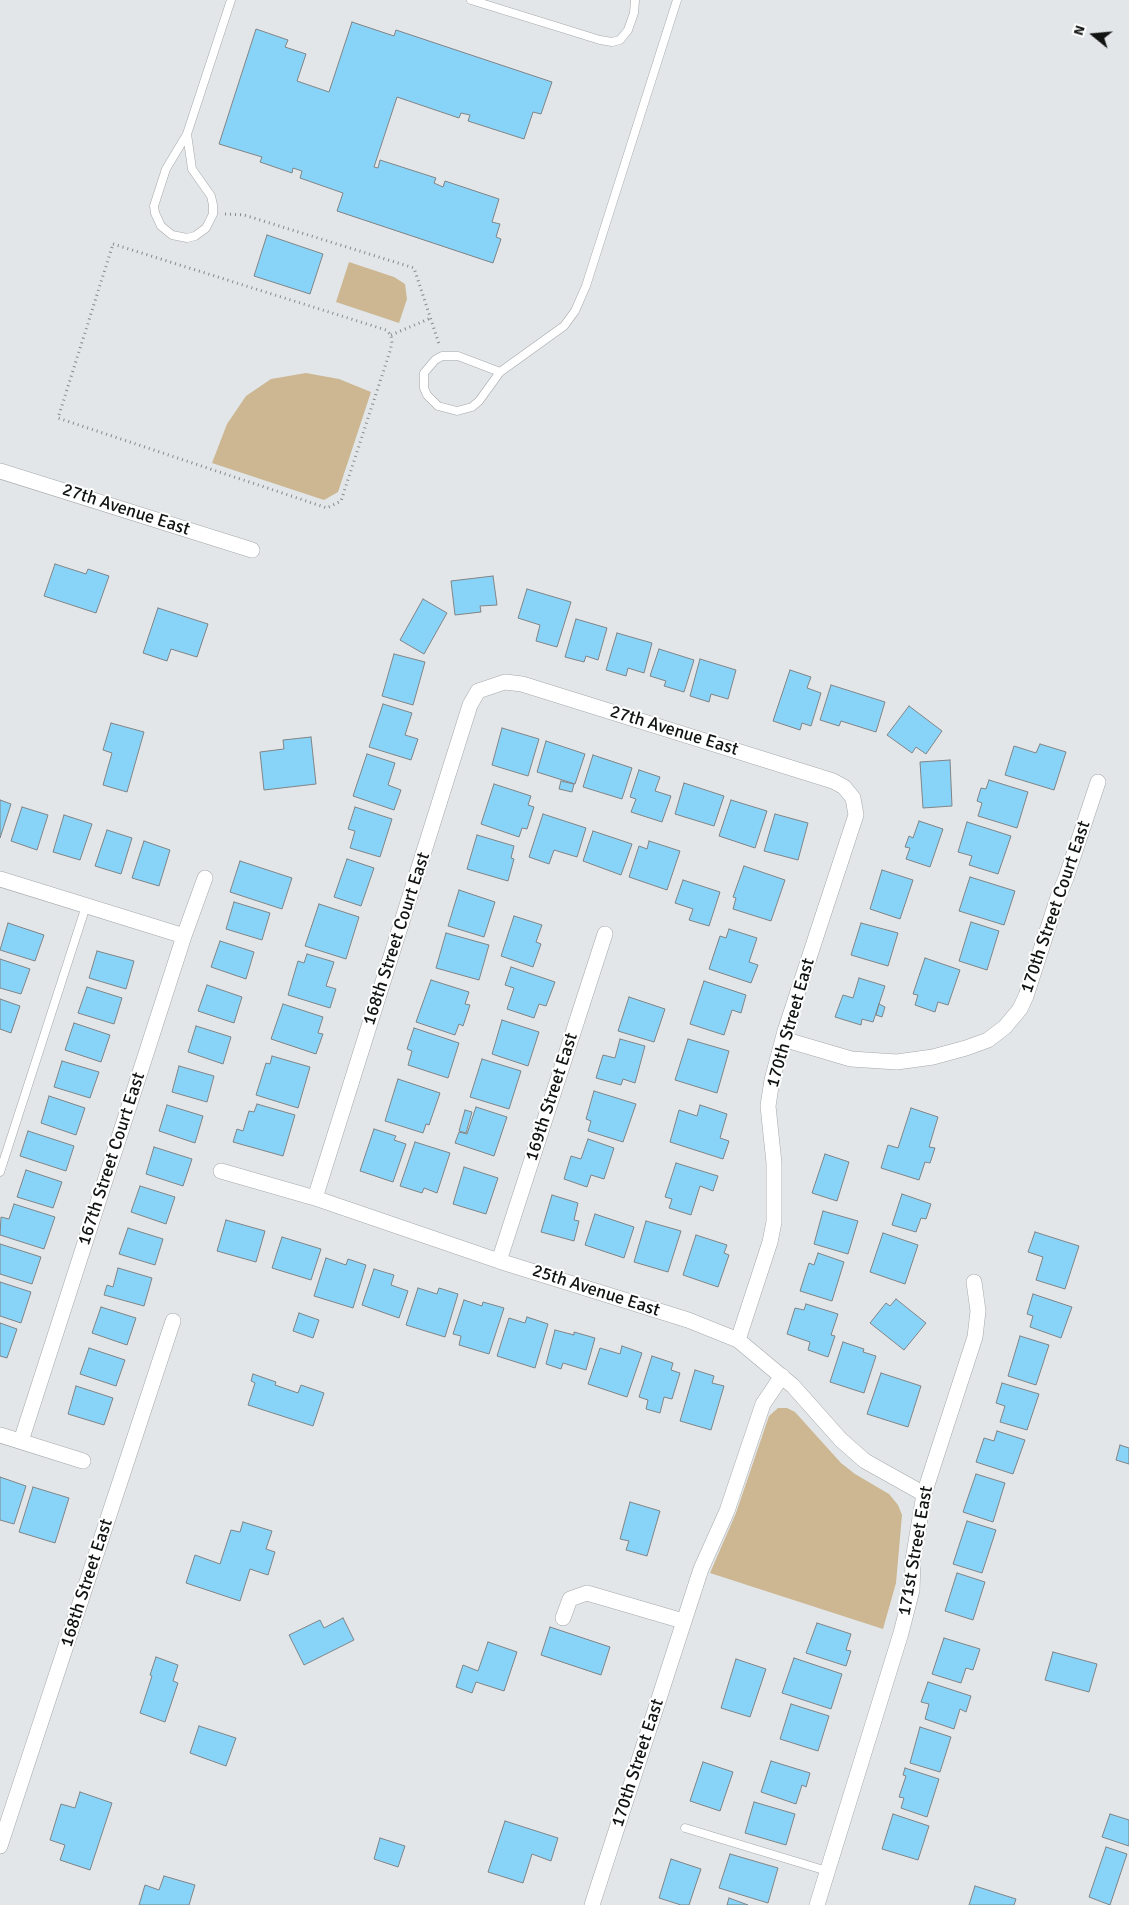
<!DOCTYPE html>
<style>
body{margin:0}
#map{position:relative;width:1129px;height:1905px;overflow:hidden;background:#e2e6e8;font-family:Signika,sans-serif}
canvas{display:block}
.north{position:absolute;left:1069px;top:10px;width:50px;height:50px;-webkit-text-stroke:4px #fff;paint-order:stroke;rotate:287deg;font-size:14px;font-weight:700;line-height:20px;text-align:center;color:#121414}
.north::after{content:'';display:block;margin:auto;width:18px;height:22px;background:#121414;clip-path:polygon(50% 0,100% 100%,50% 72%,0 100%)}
</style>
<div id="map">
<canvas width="1129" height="1905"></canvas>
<div class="north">N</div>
</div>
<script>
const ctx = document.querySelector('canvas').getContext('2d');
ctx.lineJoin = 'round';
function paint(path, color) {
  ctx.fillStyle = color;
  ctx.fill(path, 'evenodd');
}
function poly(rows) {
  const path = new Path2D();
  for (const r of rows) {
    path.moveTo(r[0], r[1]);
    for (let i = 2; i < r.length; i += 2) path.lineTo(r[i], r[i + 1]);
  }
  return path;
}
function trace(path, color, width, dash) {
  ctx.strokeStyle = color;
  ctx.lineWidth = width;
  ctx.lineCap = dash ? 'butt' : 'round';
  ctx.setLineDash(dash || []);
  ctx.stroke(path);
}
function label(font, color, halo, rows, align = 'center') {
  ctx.font = font + ' Signika,sans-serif';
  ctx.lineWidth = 4;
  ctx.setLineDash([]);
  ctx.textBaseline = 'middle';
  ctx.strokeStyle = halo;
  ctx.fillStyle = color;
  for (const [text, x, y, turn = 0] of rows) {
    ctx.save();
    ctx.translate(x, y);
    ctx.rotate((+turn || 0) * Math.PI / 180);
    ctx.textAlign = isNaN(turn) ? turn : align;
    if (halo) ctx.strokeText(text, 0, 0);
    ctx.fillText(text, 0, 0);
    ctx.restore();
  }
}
const green = poly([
 [349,262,394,277,405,284,407,299,399,323,336,302],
 [306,373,339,379,371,392,338,492,324,500,212,463,227,424,246,396,271,379],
 [778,1408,787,1408,795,1412,841,1463,855,1474,889,1494,898,1505,902,1515,896,1583,883,1629,710,1573,736,1513,769,1416]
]);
const building = poly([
 [352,22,394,36,396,30,552,82,541,114,533,112,524,139,468,121,470,115,461,113,459,118,397,97,374,167,378,168,380,160,436,178,434,183,443,187,445,181,499,199,492,222,500,224,496,237,501,239,493,263,337,211,343,193,300,178,302,171,293,168,292,173,260,162,262,157,219,144,256,29,288,40,285,47,306,54,297,81,329,92,352,22],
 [267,235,323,254,310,294,254,276,267,235],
 [55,564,86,574,88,569,109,576,96,613,44,596,55,564],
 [493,576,497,605,480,606,481,612,455,615,451,581,493,576],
 [527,589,571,602,557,647,536,641,540,625,518,618,527,589],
 [423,599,447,613,424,654,400,640,423,599],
 [158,608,208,624,197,657,171,649,167,661,143,653,158,608],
 [576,619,607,628,598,660,586,656,584,662,565,657,576,619],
 [617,633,652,643,644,673,628,668,626,676,606,670,617,633],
 [659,649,694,660,684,692,664,686,666,681,650,676,659,649],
 [394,654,425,662,413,705,382,696,394,654],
 [700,659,736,670,728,699,711,694,709,702,690,696,700,659],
 [790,670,811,677,807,688,821,693,811,726,802,723,800,730,773,721,790,670],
 [831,685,885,702,876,732,841,721,839,726,820,720,831,685],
 [383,704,412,713,405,735,418,739,411,760,369,747,383,704],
 [909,706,942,731,926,754,916,747,912,753,887,735,909,706],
 [111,723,144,732,127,792,103,785,112,753,103,750,111,723],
 [502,728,539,739,528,776,492,765,502,728],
 [311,737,316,784,264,790,260,752,284,749,283,740,311,737],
 [546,741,585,754,575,784,537,772,546,741],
 [1040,744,1066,752,1054,790,1005,775,1014,746,1036,753,1040,744],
 [367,754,395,763,388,785,401,790,394,810,353,796,367,754],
 [593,755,632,768,622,799,583,787,593,755],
 [950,760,952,806,923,808,920,762,950,760],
 [639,770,660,777,655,791,671,796,662,822,631,812,636,799,630,797,639,770],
 [989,780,1028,792,1017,828,978,816,982,803,977,801,981,788,986,789,989,780],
 [561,781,574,784,572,792,559,789,561,781],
 [684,783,724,796,714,826,675,814,684,783],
 [494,784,531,796,528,805,534,807,527,829,522,828,519,837,481,824,494,784],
 [0,800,11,804,0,838,0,800],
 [731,800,767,811,755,848,719,836,731,800],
 [22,807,48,815,37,850,11,841,22,807],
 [355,807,392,819,380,857,350,848,355,831,348,829,355,807],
 [543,814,586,828,577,857,554,850,549,864,529,857,543,814],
 [775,814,808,823,798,860,764,851,775,814],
 [64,815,92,824,80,860,53,852,64,815],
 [919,821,943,829,930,867,906,859,910,848,905,847,909,836,913,838,919,821],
 [967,822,1011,836,998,874,969,865,972,856,958,852,967,822],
 [107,830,132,838,121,874,95,866,107,830],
 [593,831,632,844,621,875,583,861,593,831],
 [477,835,514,846,511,858,514,859,508,881,467,869,477,835],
 [144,841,170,850,159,886,132,878,144,841],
 [649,841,680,851,667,890,629,877,639,846,647,849,649,841],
 [347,859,374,868,361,906,334,897,347,859],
 [240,861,292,878,282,909,230,892,240,861],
 [744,866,785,880,771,921,733,909,736,898,733,897,744,866],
 [882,870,913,880,900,919,870,909,882,870],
 [970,877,1015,891,1004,925,959,911,970,877],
 [683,880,720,892,709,926,689,920,693,909,675,903,683,880],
 [459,890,495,902,484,937,448,926,459,890],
 [234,902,270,913,262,940,226,929,234,902],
 [319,904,359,917,346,959,305,946,319,904],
 [514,916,542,925,536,942,541,944,533,967,501,956,514,916],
 [971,922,999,931,987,970,959,961,971,922],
 [8,923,44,935,35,961,0,950,8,923],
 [861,923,898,933,888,966,851,955,861,923],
 [729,929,757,938,749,962,758,965,751,983,709,969,720,936,726,938,729,929],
 [446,933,489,945,479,980,436,968,446,933],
 [220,941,254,952,246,979,211,967,220,941],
 [97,951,134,961,126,989,89,978,97,951],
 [307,954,334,962,326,986,336,989,330,1008,288,995,298,961,304,963,307,954],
 [925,958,960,970,948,1005,938,1002,935,1012,915,1005,918,995,913,994,925,958],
 [0,959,30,969,21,994,0,988,0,959],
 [511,967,555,982,546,1006,539,1004,534,1018,507,1009,514,988,505,985,511,967],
 [859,978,885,986,873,1022,862,1019,861,1025,835,1017,843,995,853,998,859,978],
 [431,980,469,992,465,1004,470,1005,463,1026,459,1024,455,1035,416,1022,431,980],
 [704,981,746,995,741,1013,732,1010,724,1035,690,1024,704,981],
 [207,985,242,997,234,1023,198,1011,207,985],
 [87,987,122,998,114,1024,78,1013,87,987],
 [629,997,665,1009,654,1042,618,1031,629,997],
 [0,999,20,1006,11,1033,0,1029,0,999],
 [283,1004,323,1017,318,1033,323,1034,316,1054,271,1039,283,1004],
 [879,1004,885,1007,882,1017,876,1015,879,1004],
 [502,1020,539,1032,528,1066,492,1054,502,1020],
 [74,1023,110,1035,101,1062,65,1050,74,1023],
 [196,1026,231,1037,223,1064,188,1052,196,1026],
 [414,1028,459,1043,448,1078,408,1065,412,1051,407,1049,414,1028],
 [620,1039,645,1046,635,1083,623,1079,621,1085,596,1078,603,1055,615,1058,620,1039],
 [688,1039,729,1051,717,1093,675,1080,688,1039],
 [272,1056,310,1067,298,1108,256,1095,266,1063,270,1064,272,1056],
 [482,1059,521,1071,509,1109,470,1097,482,1059],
 [62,1061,99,1072,90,1098,54,1087,62,1061],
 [179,1066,214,1076,207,1102,172,1092,179,1066],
 [398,1079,440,1093,429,1125,426,1124,423,1133,385,1121,398,1079],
 [594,1091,636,1104,623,1142,588,1131,591,1121,586,1119,594,1091],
 [49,1096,85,1108,76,1135,41,1123,49,1096],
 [257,1104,295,1115,283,1156,233,1142,237,1129,243,1131,249,1111,254,1112,257,1104],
 [167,1105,203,1116,195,1143,159,1131,167,1105],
 [700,1105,727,1114,720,1138,729,1141,723,1159,670,1142,679,1110,697,1116,700,1105],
 [476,1107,507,1117,494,1156,455,1143,459,1132,467,1134,476,1107],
 [911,1108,938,1117,929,1147,935,1148,930,1163,925,1162,919,1180,881,1168,888,1145,898,1148,911,1108],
 [465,1110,472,1112,466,1133,459,1131,465,1110],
 [374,1129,396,1136,394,1140,406,1144,393,1182,360,1171,374,1129],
 [28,1131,74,1146,66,1171,20,1156,28,1131],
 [588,1139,614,1148,604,1179,591,1175,587,1187,564,1179,571,1156,581,1159,588,1139],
 [415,1142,450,1153,437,1193,424,1188,422,1193,400,1186,415,1142],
 [154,1147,192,1159,183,1186,146,1174,154,1147],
 [825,1154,849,1162,837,1201,812,1193,825,1154],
 [676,1163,718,1176,713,1191,700,1186,691,1215,669,1208,672,1199,665,1197,676,1163],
 [464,1167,498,1178,486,1214,453,1204,464,1167],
 [26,1170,62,1182,53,1208,17,1197,26,1170],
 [140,1186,175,1197,166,1224,131,1212,140,1186],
 [902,1194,931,1204,926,1219,921,1218,916,1232,892,1225,902,1194],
 [552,1195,578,1203,574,1220,579,1221,574,1241,541,1232,552,1195],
 [14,1204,55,1217,44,1249,0,1235,1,1217,9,1219,14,1204],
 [823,1211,858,1221,848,1254,814,1244,823,1211],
 [595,1214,634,1227,624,1258,585,1245,595,1214],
 [226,1220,265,1231,256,1262,217,1251,226,1220],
 [646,1221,681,1231,668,1272,634,1262,646,1221],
 [128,1228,163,1239,155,1265,119,1254,128,1228],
 [1035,1232,1079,1246,1065,1289,1036,1280,1043,1257,1028,1252,1035,1232],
 [883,1233,918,1245,905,1284,870,1272,883,1233],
 [696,1235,727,1245,724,1253,729,1255,718,1287,683,1275,696,1235],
 [282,1237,321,1249,311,1280,272,1268,282,1237],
 [0,1244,41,1257,32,1284,0,1274,0,1244],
 [818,1253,844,1262,832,1301,800,1291,809,1263,814,1265,818,1253],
 [326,1258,346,1265,348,1259,366,1265,353,1308,314,1296,326,1258],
 [118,1268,152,1278,144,1306,104,1295,107,1285,113,1287,118,1268],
 [374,1269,394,1275,391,1285,408,1291,399,1318,362,1305,374,1269],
 [0,1282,31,1292,21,1323,0,1316,0,1282],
 [418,1288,437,1294,439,1288,458,1294,445,1337,406,1325,418,1288],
 [1033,1294,1072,1307,1061,1338,1030,1327,1033,1316,1027,1314,1033,1294],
 [896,1299,926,1323,904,1350,870,1323,886,1303,890,1306,896,1299],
 [464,1300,482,1306,483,1302,504,1308,489,1354,459,1345,461,1336,453,1334,464,1300],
 [806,1304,838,1314,831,1335,835,1336,828,1357,808,1350,810,1342,787,1334,795,1308,804,1310,806,1304],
 [101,1307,136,1318,127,1345,92,1333,101,1307],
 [299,1313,319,1320,313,1338,293,1331,299,1313],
 [527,1317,548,1324,535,1368,497,1356,509,1318,525,1323,527,1317],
 [0,1323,17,1329,7,1358,0,1356,0,1323],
 [555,1330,574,1335,574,1332,595,1338,586,1370,563,1363,561,1369,546,1364,555,1330],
 [1020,1336,1049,1345,1036,1385,1008,1376,1020,1336],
 [843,1342,864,1349,863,1352,876,1356,864,1393,830,1382,843,1342],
 [622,1346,642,1353,627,1397,588,1384,600,1348,620,1354,622,1346],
 [89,1348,125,1360,116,1386,80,1374,89,1348],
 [652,1356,673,1363,671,1370,680,1373,672,1399,664,1397,660,1413,646,1409,648,1400,639,1397,652,1356],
 [695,1370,714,1376,712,1383,724,1386,711,1430,680,1421,695,1370],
 [881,1373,921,1386,908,1427,867,1414,881,1373],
 [253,1374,276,1382,275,1385,298,1393,301,1385,324,1393,313,1426,248,1405,255,1383,251,1381,253,1374],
 [1002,1383,1039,1394,1027,1430,1000,1422,1005,1406,996,1403,1002,1383],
 [76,1386,113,1398,104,1425,68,1414,76,1386],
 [997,1431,1025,1440,1013,1474,976,1462,984,1438,994,1441,997,1431],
 [1120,1445,1129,1448,1129,1464,1116,1460,1120,1445],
 [976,1474,1005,1483,993,1522,963,1512,976,1474],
 [0,1477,26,1486,14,1524,0,1520,0,1477],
 [33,1487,69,1498,55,1543,19,1532,33,1487],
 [630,1502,660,1511,647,1556,626,1550,629,1541,620,1539,630,1502],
 [967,1521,996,1530,982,1573,953,1564,967,1521],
 [243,1522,272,1531,266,1549,275,1552,268,1575,250,1569,240,1601,186,1583,195,1555,220,1564,231,1530,240,1532,243,1522],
 [957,1573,985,1582,973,1620,945,1611,957,1573],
 [343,1618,354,1640,304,1665,289,1635,320,1620,324,1628,343,1618],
 [817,1623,851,1634,846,1650,851,1651,846,1666,806,1653,817,1623],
 [550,1627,610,1647,601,1675,541,1655,550,1627],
 [944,1638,980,1649,973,1670,966,1668,961,1683,932,1674,944,1638],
 [488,1642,517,1652,504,1691,476,1682,472,1693,456,1687,463,1665,478,1671,488,1642],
 [1053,1652,1097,1664,1089,1692,1045,1680,1053,1652],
 [156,1657,178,1665,173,1681,178,1683,165,1722,140,1713,152,1676,150,1675,156,1657],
 [794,1658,842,1674,831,1709,782,1693,794,1658],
 [736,1659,766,1669,750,1717,721,1708,736,1659],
 [928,1682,971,1696,966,1712,960,1709,954,1729,925,1719,929,1704,921,1702,928,1682],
 [791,1704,829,1716,818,1751,780,1739,791,1704],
 [199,1726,236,1738,226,1766,190,1753,199,1726],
 [920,1727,951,1737,940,1772,910,1763,920,1727],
 [771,1761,810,1773,806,1787,802,1785,796,1804,761,1792,771,1761],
 [703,1762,733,1772,720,1811,690,1801,703,1762],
 [905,1768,939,1779,927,1817,901,1808,904,1798,899,1797,906,1776,903,1775,905,1768],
 [80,1792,112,1803,90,1870,60,1860,65,1845,50,1840,61,1804,75,1808,80,1792],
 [754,1802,795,1814,786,1845,745,1833,754,1802],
 [893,1814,929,1826,918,1860,882,1849,893,1814],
 [1110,1814,1129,1820,1129,1846,1102,1837,1110,1814],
 [505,1821,558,1838,551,1861,532,1854,523,1883,488,1872,505,1821],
 [380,1838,405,1846,398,1867,374,1859,380,1838],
 [1106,1847,1127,1854,1110,1905,1089,1897,1106,1847],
 [730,1854,778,1868,768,1903,719,1888,730,1854],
 [671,1859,701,1869,689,1905,681,1905,659,1898,671,1859],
 [164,1876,195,1885,189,1905,139,1905,145,1885,159,1890,164,1876],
 [975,1886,1016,1899,1014,1905,969,1905,975,1886],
 [729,1898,748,1905,727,1905,729,1898]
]);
const path = poly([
 [225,214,244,215,414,268,439,344],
 [113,244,386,330,391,335,392,343,390,351,341,501,327,508,58,418,113,244],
 [391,335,431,318]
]);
const lane = poly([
 [471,0,600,40,612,42,620,40,628,30,634,13,635,0],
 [187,134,192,169,211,196,213,205,213,214,206,228,195,236,187,238,172,235,161,226,155,213,154,206,166,169,187,134],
 [187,134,231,0],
 [500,372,458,356,442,356,435,360,424,373,424,388,427,395,438,406,457,411,472,407,479,401,500,372,564,326,575,311,586,286,677,0],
 [0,1172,86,906],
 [685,1828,827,1871]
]);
const street = poly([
 [0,471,252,550],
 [0,879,184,936],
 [783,1039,851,1059,897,1062,933,1057,966,1048,988,1040,1005,1027,1020,1009,1026,996,1058,897,1066,878,1098,782],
 [221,1171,315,1198,499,1261,688,1320,738,1340,793,1386,841,1440,865,1461,924,1494],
 [315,1198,470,705,478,691,505,682,522,684,833,781,844,787,853,798,856,815,785,1031,772,1080,768,1106,774,1163,774,1222,770,1242,738,1340],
 [499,1261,605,934],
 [0,1435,83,1461],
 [21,1441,184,936,205,878],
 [563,1618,570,1599,587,1593,683,1621],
 [0,1846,173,1321],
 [592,1905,701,1569,727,1511,763,1404,782,1376],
 [817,1905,901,1633,912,1590,913,1560,924,1494,975,1337,978,1311,974,1282]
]);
const streetNames = [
 ["27th Avenue East",126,510,18],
 ["27th Avenue East",674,731,17],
 ["170th Street Court East",1056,907,-71],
 ["168th Street Court East",397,939,-72],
 ["170th Street East",791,1023,-74],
 ["169th Street East",552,1097,-72],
 ["167th Street Court East",112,1159,-72],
 ["25th Avenue East",596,1291,18],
 ["171st Street East",916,1551,-80],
 ["168th Street East",87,1583,-72],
 ["170th Street East",638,1763,-72]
];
paint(green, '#ccb792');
paint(building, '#88d4f9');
trace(building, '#808486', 1);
trace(lane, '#a5a9ab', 9);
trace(street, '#a5a9ab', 16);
trace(path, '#878a8b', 3, [1, 4]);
trace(lane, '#fff', 8);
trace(street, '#fff', 15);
label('18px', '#121414', '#fff', streetNames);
</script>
